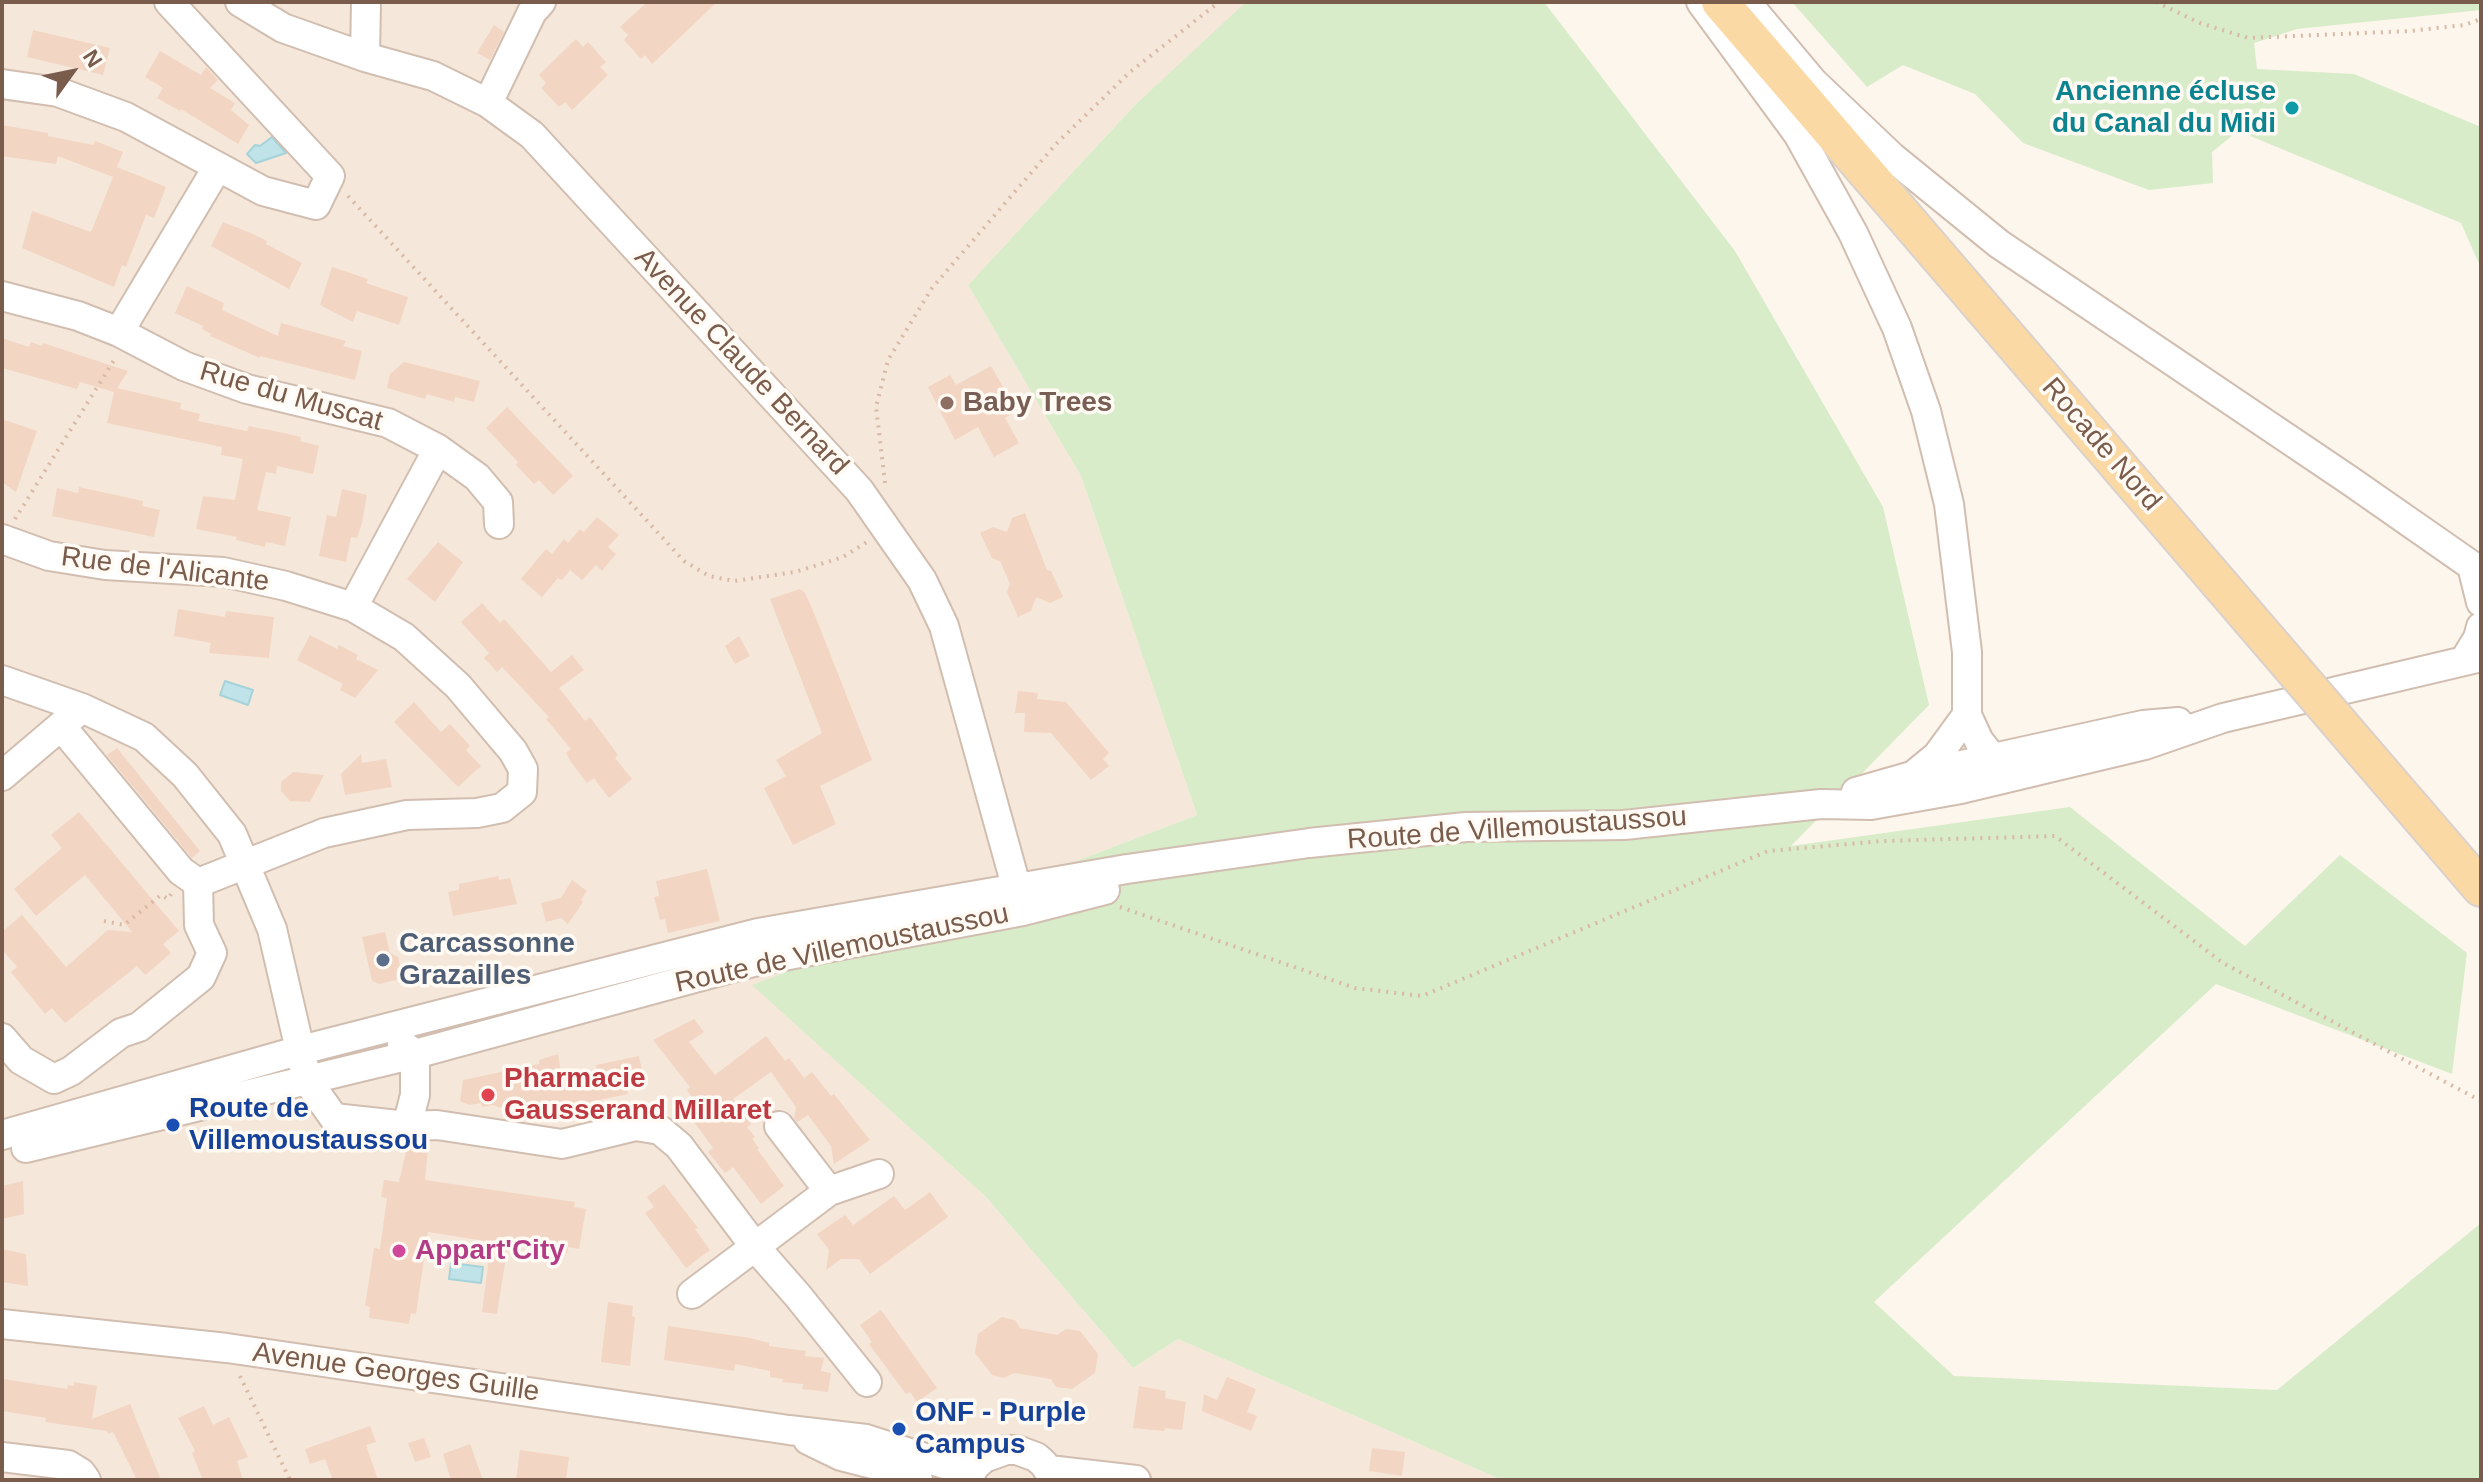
<!DOCTYPE html>
<meta charset="utf-8">
<style>
body{margin:0}
#map{position:relative;width:2483px;height:1482px;overflow:hidden;background:#fdf6ec;font-family:Helvetica,sans-serif}
canvas{display:block}
.frame{position:absolute;inset:0;border:4px solid #7a5c4d;pointer-events:none}
.north{position:absolute;left:32px;top:32px;width:80px;height:80px;-webkit-text-stroke:6px #fffaf3;paint-order:stroke;rotate:57deg;font-size:22px;font-weight:700;line-height:32px;text-align:center;color:#7a5c4d}
.north::after{content:'';display:block;margin:auto;width:28px;height:36px;background:#7a5c4d;clip-path:polygon(50% 0,100% 100%,50% 72%,0 100%)}
</style>
<div id="map">
<canvas width="2483" height="1482"></canvas>
<div class="frame"></div>
<div class="north">N</div>
</div>
<script>
const ctx = document.querySelector('canvas').getContext('2d');
ctx.lineJoin = 'round';
function paint(path, color) {
  ctx.fillStyle = color;
  ctx.fill(path, 'evenodd');
}
function poly(rows) {
  const path = new Path2D();
  for (const r of rows) {
    path.moveTo(r[0], r[1]);
    for (let i = 2; i < r.length; i += 2) path.lineTo(r[i], r[i + 1]);
  }
  return path;
}
function trace(path, color, width, dash) {
  ctx.strokeStyle = color;
  ctx.lineWidth = width;
  ctx.lineCap = dash ? 'butt' : 'round';
  ctx.setLineDash(dash || []);
  ctx.stroke(path);
}
function label(font, color, halo, rows, align = 'center') {
  ctx.font = font + ' Helvetica,sans-serif';
  ctx.lineWidth = 7;
  ctx.setLineDash([]);
  ctx.textBaseline = 'middle';
  ctx.strokeStyle = halo;
  ctx.fillStyle = color;
  for (const [text, x, y, turn = 0] of rows) {
    ctx.save();
    ctx.translate(x, y);
    ctx.rotate((+turn || 0) * Math.PI / 180);
    ctx.textAlign = isNaN(turn) ? turn : align;
    if (halo) ctx.strokeText(text, 0, 0);
    ctx.fillText(text, 0, 0);
    ctx.restore();
  }
}
const residential = poly([
 [2,2,1244,2,1246,4,1136,104,968,285,1081,476,1197,815,753,985,985,1196,1133,1368,1178,1339,1502,1480,2,1480]
]);
const green = poly([
 [1246,2,1544,2,1735,251,1883,507,1929,705,1791,846,2070,807,2245,946,2340,855,2467,953,2452,1074,2216,984,1874,1302,1954,1376,2277,1390,2481,1223,2481,1480,1502,1480,1178,1339,1133,1368,985,1196,752,985,1197,815,1081,476,968,285,1136,104],
 [1792,2,2481,2,2481,10,2297,29,2254,43,2257,69,2354,74,2481,127,2481,268,2461,223,2238,131,2212,152,2213,183,2149,190,2023,143,1975,94,1903,65,1867,87]
]);
const water = poly([
 [272,137,286,153,256,163,247,154,255,145,260,146,272,137],
 [225,681,253,690,248,705,220,695,225,681],
 [451,1263,483,1267,481,1283,449,1279,451,1263]
]);
const building = poly([
 [647,2,717,2,652,64,645,55,641,59,624,40,628,35,620,27],
 [494,25,504,32,490,60,477,53],
 [33,30,110,48,103,75,27,57],
 [576,39,583,47,588,42,606,62,600,67,608,75,572,110,565,102,559,107,541,88,546,83,539,75],
 [160,51,201,75,206,67,218,80,210,88,235,103,231,110,249,125,238,144,181,109,180,111,157,98,163,88,145,77],
 [2,125,48,133,48,136,93,145,95,141,123,152,117,167,166,187,154,218,146,215,126,267,122,265,114,287,22,248,32,211,91,232,113,177,58,156,56,164,2,156],
 [223,222,253,234,267,241,266,244,302,263,289,289,211,246],
 [332,267,368,279,366,283,408,297,399,325,357,311,353,322,320,305],
 [187,286,224,303,222,310,278,336,281,323,346,341,343,346,362,351,355,380,260,356,260,358,210,336,211,334,202,329,203,326,175,313],
 [2,338,29,347,31,342,42,346,43,343,128,371,117,388,181,403,180,409,200,414,198,421,247,431,249,426,284,433,301,437,300,441,319,446,313,474,277,466,276,474,266,472,257,510,291,517,285,546,266,542,265,547,236,540,237,537,196,529,203,496,235,500,243,459,221,455,222,447,107,423,114,392,80,382,77,389,2,368],
 [404,362,480,381,474,402,455,397,454,402,427,394,425,399,387,388,390,374],
 [991,366,1017,411,1005,418,1019,443,994,457,978,427,955,440,928,387,950,375,956,385],
 [507,407,573,476,553,495,539,480,534,484,516,465,518,462,486,428],
 [2,419,37,431,16,492,2,482],
 [79,487,143,501,142,506,160,510,154,537,52,516,57,488,78,493],
 [342,489,367,495,362,523,357,538,351,537,346,562,319,556,327,515,336,517],
 [1025,513,1047,570,1051,571,1063,597,1050,603,1036,597,1031,611,1018,617,1007,592,1010,584,1000,561,992,558,980,533,993,527,1007,532,1012,518],
 [597,517,619,535,608,547,616,554,602,571,596,565,582,580,570,570,562,580,558,578,542,597,521,579,546,549,552,554,564,539,568,543,580,529,584,532],
 [438,542,463,562,435,602,407,579],
 [800,589,805,593,814,613,872,760,820,786,836,824,793,845,764,788,786,776,776,760,822,733,770,599],
 [482,603,500,623,504,619,551,672,572,655,584,670,559,688,585,721,590,717,618,755,615,758,632,779,609,798,594,778,587,783,571,762,566,753,571,749,546,719,549,717,502,667,497,672,484,658,489,653,461,622],
 [178,609,225,617,226,611,274,617,269,658,209,653,211,643,174,636],
 [310,635,337,649,339,645,358,655,356,659,378,670,355,698,340,690,343,684,297,660],
 [739,636,750,656,735,664,725,646],
 [1018,691,1038,693,1037,699,1066,702,1109,753,1103,759,1109,766,1091,780,1051,733,1024,732,1025,713,1015,713],
 [414,702,441,732,450,724,470,746,466,750,481,766,458,787,394,722],
 [117,748,200,851,192,858,107,755],
 [361,754,362,763,386,759,392,787,345,795,341,774],
 [293,772,324,775,310,802,290,801,281,791,281,782],
 [79,812,179,931,163,944,171,953,145,975,137,966,65,1023,52,1008,45,1014,11,972,17,967,2,949,2,932,22,915,66,967,108,930,132,932,85,875,36,916,14,889,62,848,51,835],
 [707,869,720,921,668,933,665,919,660,920,654,897,659,896,656,881],
 [498,876,499,880,510,878,517,904,453,916,448,892,459,890,459,884],
 [572,880,587,891,581,900,583,902,568,924,561,918,546,922,541,903,561,898],
 [385,932,390,953,398,957,402,975,396,980,379,984,372,981,362,937],
 [694,1019,704,1032,689,1042,715,1075,766,1036,785,1061,789,1058,804,1078,812,1072,831,1096,834,1094,870,1140,834,1164,831,1146,808,1115,797,1122,794,1118,796,1107,771,1072,733,1099,751,1124,747,1127,755,1137,752,1139,759,1148,757,1149,784,1186,761,1204,733,1167,725,1173,708,1152,713,1148,689,1115,696,1110,690,1101,693,1099,687,1090,690,1087,653,1040],
 [558,1054,562,1078,597,1070,596,1065,639,1056,645,1085,627,1089,628,1094,550,1110,544,1104,514,1112,493,1105,482,1107,481,1103,469,1105,460,1101,463,1080,539,1064,539,1060],
 [407,1147,428,1150,425,1180,575,1202,574,1207,586,1209,579,1249,568,1247,567,1253,508,1244,497,1314,482,1312,491,1242,428,1232,416,1314,411,1313,409,1324,369,1318,370,1307,365,1306,374,1248,380,1249,387,1198,381,1197,384,1180,399,1182],
 [23,1181,24,1214,2,1219,2,1186],
 [664,1184,698,1228,695,1229,710,1250,686,1268,645,1213,654,1207,647,1197],
 [930,1192,948,1217,870,1274,859,1259,841,1259,826,1270,829,1250,817,1234,845,1215,853,1225,894,1196,905,1210],
 [2,1249,26,1254,28,1286,2,1282],
 [608,1302,633,1306,632,1316,635,1317,630,1366,601,1362],
 [881,1310,937,1388,917,1402,910,1392,906,1394,869,1344,872,1342,860,1325],
 [1002,1317,1015,1320,1020,1328,1057,1335,1066,1329,1080,1331,1098,1354,1095,1373,1072,1389,1056,1387,1051,1379,1014,1373,1004,1378,992,1375,975,1353,978,1334],
 [668,1326,750,1338,769,1343,769,1346,806,1351,805,1356,824,1358,821,1371,831,1373,828,1392,802,1389,803,1384,782,1382,783,1379,770,1377,770,1371,735,1364,734,1371,664,1360],
 [1227,1377,1256,1389,1247,1412,1257,1416,1251,1431,1202,1411,1204,1394,1217,1400],
 [4,1379,67,1389,68,1385,74,1386,74,1382,97,1386,92,1419,130,1404,161,1480,137,1480,113,1432,108,1434,107,1431,45,1422,46,1418,2,1411],
 [1139,1386,1166,1391,1165,1398,1186,1402,1182,1430,1165,1428,1164,1431,1133,1428],
 [204,1406,213,1425,229,1417,248,1457,237,1461,243,1480,203,1480,192,1453,195,1451,178,1418],
 [370,1426,376,1442,366,1445,378,1480,333,1480,325,1459,310,1464,305,1449],
 [424,1438,431,1457,415,1462,408,1443],
 [470,1444,483,1480,451,1480,443,1454],
 [1372,1448,1405,1452,1402,1476,1369,1471],
 [520,1450,569,1457,566,1480,516,1480]
]);
const path = poly([
 [2156,2,2200,23,2248,38,2410,31,2464,25,2481,19],
 [348,196,684,561,709,576,734,581,795,572,843,557,867,542],
 [885,483,876,407,888,360,932,288,1056,144,1130,72,1219,2],
 [15,519,116,357],
 [1120,907,1355,988,1422,996,1768,851,1883,841,2055,836,2223,963,2481,1101],
 [104,921,124,925,161,895,168,899,171,894],
 [240,1376,290,1480]
]);
const minor = poly([
 [240,2,283,28,365,57,433,76,488,103,532,135,859,490,922,580,944,626,1023,911],
 [1701,2,1798,134,1853,233,1897,328,1926,411,1949,504,1967,652,1967,715,1979,741,1994,760,2019,775],
 [1746,2,1813,82,1892,157,1999,244,2349,480,2481,572],
 [365,57,366,2],
 [2,84,58,92,126,117,263,191,316,205,330,176,169,2],
 [488,103,532,12,541,2],
 [2,296,78,316,119,332,184,366,247,389,388,423,438,449,477,477,498,502,499,524],
 [119,332,217,168],
 [2,539,49,556,105,565,223,572,286,586,353,607,404,637,458,686,513,751,523,769,522,792,502,808,477,813,407,815,324,833,198,883,181,871,61,726],
 [2472,566,2481,602],
 [353,607,438,449],
 [2464,661,2478,638,2481,627],
 [2,680,82,708,144,737,185,775,232,834,272,929,307,1080,334,1118,407,1126,415,1095,415,1054,402,1044],
 [1915,774,1937,756,1967,715],
 [2,776,75,714],
 [1856,792,1912,776,2143,725,2178,722],
 [2,1038,21,1060,54,1079,71,1071,121,1033,139,1027,201,977,212,953,199,925,198,883],
 [407,1126,437,1125,562,1144,636,1126,660,1130,679,1146,756,1248,798,1296,867,1382],
 [2,1135,301,1050,758,933,1127,869,1309,843,1466,827,1624,825,1821,804,1871,805,1961,789,2145,745,2223,718,2481,657],
 [26,1148,415,1054,757,961,1023,911,1105,890],
 [829,1191,879,1174],
 [692,1294,829,1191,779,1126],
 [2,1324,227,1348,789,1430,866,1439,944,1464,975,1466],
 [808,1440,841,1456,904,1472,918,1480],
 [2,1457,68,1465,81,1473,86,1480],
 [1049,1470,1136,1480],
 [967,1480,975,1466,984,1458,1006,1450,1017,1450,1036,1457,1043,1463,1055,1480]
]);
const major = poly([
 [1720,2,2274,647],
 [2364,752,2481,888]
]);
const majorBridge = poly([
 [2274,647,2364,752]
]);
const markers = [
 [2292,108,8,"#0f9aa8"],
 [947,403,8,"#8d6e63"],
 [383,960,8,"#5c6f8a"],
 [488,1095,8,"#e0444e"],
 [173,1125,8,"#1a4fb4"],
 [399,1251,8,"#d1479c"],
 [899,1429,8,"#1a4fb4"]
];
const cultureNames = [
 ["Ancienne écluse",2276,92],
 ["du Canal du Midi",2276,124]
];
const streetNames = [
 ["Avenue Claude Bernard",741,362,47],
 ["Rue du Muscat",291,397,16],
 ["Rocade Nord",2101,445,49],
 ["Rue de l'Alicante",165,570,7],
 ["Route de Villemoustaussou",1517,829,-4],
 ["Route de Villemoustaussou",842,949,-12],
 ["Avenue Georges Guille",396,1373,8]
];
const educationNames = [
 ["Baby Trees",963,403]
];
const serviceNames = [
 ["Carcassonne",399,944],
 ["Grazailles",399,976]
];
const healthNames = [
 ["Pharmacie",504,1079],
 ["Gausserand Millaret",504,1111]
];
const transitNames = [
 ["Route de",189,1109],
 ["Villemoustaussou",189,1141],
 ["ONF - Purple",915,1413],
 ["Campus",915,1445]
];
const hotelNames = [
 ["Appart'City",415,1251]
];
paint(residential, '#f5e8da');
paint(green, '#d8ecc9');
paint(water, '#bfe3e8');
trace(water, '#a5d3da', 2);
paint(building, '#f3d5c3');
trace(minor, '#d1beb0', 32);
trace(major, '#dad1cd', 40);
trace(path, '#d9b8a5', 4, [2, 6]);
trace(minor, '#fff', 28);
trace(major, '#fbd9a5', 36);
trace(majorBridge, '#dad1cd', 40, []);
trace(majorBridge, '#fbd9a5', 36);
for (const [x, y, r, color] of markers) {
  const dot = new Path2D();
  dot.arc(x, y, r, 0, 2 * Math.PI);
  ctx.fillStyle = color;
  ctx.fill(dot);
  trace(dot, '#fffaf3', 3);
}
label('bold 28px', '#0d838f', '#fffaf3', cultureNames, 'right');
label('28px', '#7a5c4d', '#fffaf3', streetNames);
label('bold 28px', '#785e54', '#fffaf3', educationNames, 'left');
label('bold 28px', '#4e5e75', '#fffaf3', serviceNames, 'left');
label('bold 28px', '#be3a42', '#fffaf3', healthNames, 'left');
label('bold 28px', '#164399', '#fffaf3', transitNames, 'left');
label('bold 28px', '#b23c85', '#fffaf3', hotelNames, 'left');
</script>
